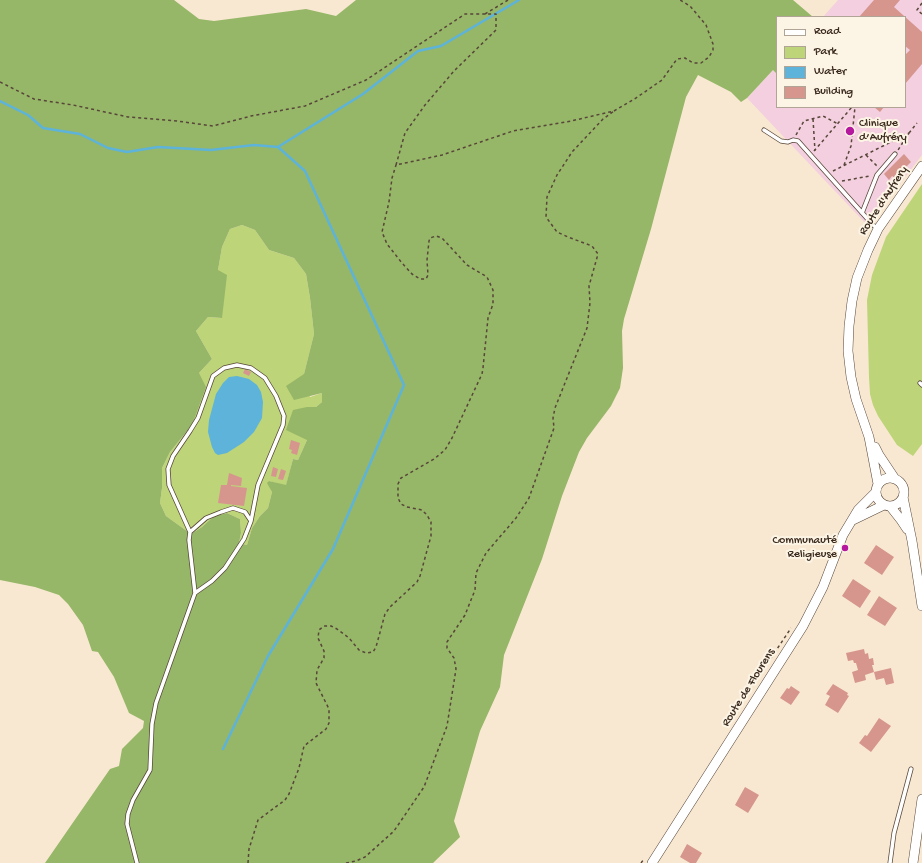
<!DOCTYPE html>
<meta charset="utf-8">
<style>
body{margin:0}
#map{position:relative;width:922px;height:863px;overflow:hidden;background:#f8e8d1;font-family:"Gochi Hand",sans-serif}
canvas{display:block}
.legend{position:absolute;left:776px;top:16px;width:130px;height:92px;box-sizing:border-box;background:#fcf5e5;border:1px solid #afa495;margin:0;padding:5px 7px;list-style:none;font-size:12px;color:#3b2a1e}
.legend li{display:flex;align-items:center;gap:8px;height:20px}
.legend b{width:20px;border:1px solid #afa495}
</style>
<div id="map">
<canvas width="922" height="863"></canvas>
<ul class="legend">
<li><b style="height:5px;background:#fff"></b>Road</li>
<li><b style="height:11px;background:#bdd478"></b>Park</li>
<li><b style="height:11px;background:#5db3d9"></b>Water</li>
<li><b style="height:11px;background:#d6968e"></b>Building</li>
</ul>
</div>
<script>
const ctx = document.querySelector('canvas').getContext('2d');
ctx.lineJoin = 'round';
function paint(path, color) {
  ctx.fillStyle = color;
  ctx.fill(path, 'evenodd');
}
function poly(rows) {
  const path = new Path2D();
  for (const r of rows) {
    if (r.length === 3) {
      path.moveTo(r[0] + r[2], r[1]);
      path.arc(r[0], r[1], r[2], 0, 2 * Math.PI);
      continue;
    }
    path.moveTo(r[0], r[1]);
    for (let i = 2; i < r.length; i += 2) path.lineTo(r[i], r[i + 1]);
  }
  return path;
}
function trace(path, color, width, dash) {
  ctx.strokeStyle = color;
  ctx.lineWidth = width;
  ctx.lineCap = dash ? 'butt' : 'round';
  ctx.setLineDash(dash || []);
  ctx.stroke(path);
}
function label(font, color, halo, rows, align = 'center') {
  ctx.font = font + ' "Gochi Hand",sans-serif';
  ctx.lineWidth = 4;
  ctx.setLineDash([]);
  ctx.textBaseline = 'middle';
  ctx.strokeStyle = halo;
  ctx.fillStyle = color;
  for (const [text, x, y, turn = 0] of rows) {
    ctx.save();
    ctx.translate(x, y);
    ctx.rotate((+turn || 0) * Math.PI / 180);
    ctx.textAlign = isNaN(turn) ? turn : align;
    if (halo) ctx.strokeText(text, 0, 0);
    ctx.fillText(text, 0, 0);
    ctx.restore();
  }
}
const built = poly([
 [838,0,922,0,922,155,868,226,747,98,777,66,777,107,905,107,905,17,823,17]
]);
const green = poly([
 [922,184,922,444,913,456,897,445,878,416,873,405,870,394,869,377,867,300,872,275,886,237],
 [242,225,255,230,269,250,294,258,306,274,310,298,314,334,304,374,310,397,322,393,322,402,316,407,307,407,307,440,298,460,293,459,286,486,269,481,272,492,268,508,260,516,252,528,247,545,239,543,241,533,240,519,227,513,214,516,202,527,191,534,166,516,160,503,162,488,162,468,170,452,192,425,199,373,212,359,196,331,208,317,222,318,218,270,222,247,230,229]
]);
const forest = poly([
 [0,0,174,0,199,19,214,21,306,9,336,16,356,0,793,0,813,17,777,17,777,74,773,70,747,98,741,102,731,92,698,75,686,97,651,229,624,319,622,331,623,368,620,388,611,406,587,438,579,452,562,496,542,559,504,655,500,687,480,731,454,821,460,837,433,863,45,863,110,769,119,766,122,749,143,728,144,721,129,713,114,677,98,652,92,651,83,625,68,604,59,595,35,587,0,580],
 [242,225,255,230,269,250,294,258,306,274,310,298,314,334,304,374,286,386,294,400,322,393,322,402,316,407,307,407,293,410,286,430,307,440,298,460,293,459,286,485,269,481,267,483,272,492,268,508,260,516,252,528,247,545,239,543,241,533,240,519,227,513,214,516,202,527,191,534,166,516,160,503,162,488,162,468,170,452,192,425,206,387,199,373,212,359,196,331,208,317,222,318,227,275,218,270,222,247,230,229]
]);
const water = poly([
 [237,376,249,379,257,385,261,392,263,402,262,418,254,432,244,442,227,453,218,455,215,453,212,447,208,432,209,420,216,394,223,383,229,377]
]);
const stream = poly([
 [0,101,28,115,43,128,80,134,108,148,127,152,158,147,211,150,254,145,278,147,363,94,418,51,441,46,519,0],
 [223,749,268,656,333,549,404,385,305,171,278,147]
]);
const building = poly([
 [874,0,900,0,894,7,922,32,922,64,905,84,905,55,910,50,905,46,905,17,859,17],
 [874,107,884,107,880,112],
 [904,154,911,162,895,178,892,176,889,180,884,174],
 [245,369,251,372,249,376,243,373],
 [291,440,300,443,297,455,291,453,292,450,289,449],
 [273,467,278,469,276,477,271,476],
 [281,469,286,471,283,480,278,479],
 [229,473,242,478,241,486,231,485,231,486,247,488,244,506,218,503,221,485,227,485],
 [876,545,894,557,882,575,864,563],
 [853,579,871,591,860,608,842,596],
 [879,596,897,608,885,626,867,615],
 [864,649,865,654,868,653,869,659,873,658,874,665,872,665,874,672,865,675,866,680,855,683,852,672,858,670,856,663,854,663,853,660,848,661,846,653],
 [891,668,894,683,886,685,884,678,876,680,874,672],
 [833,684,848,693,847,695,849,696,838,713,825,705,830,696,826,694],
 [791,686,800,692,791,705,780,698,787,688,789,689],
 [879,718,891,726,871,752,859,743,865,735,867,736],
 [745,787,759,795,748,813,735,805],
 [687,844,702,853,696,863,690,863,680,857]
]);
const path = poly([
 [508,0,485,14,496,14,496,30,454,71,425,105,405,133,396,165,442,155,513,131,571,121,614,111,636,98,662,80,677,59,685,58,693,63,701,63,709,57,713,50,713,44,706,25,690,6,680,0],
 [922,3,917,10,922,14],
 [0,82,34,99,73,105,128,117,177,121,213,126,251,116,305,106,366,80,465,14,485,14],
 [813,119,815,151],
 [909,133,917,123],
 [796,135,804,121,823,116,838,124],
 [814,151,852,107],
 [866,155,877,166],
 [844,165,851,146,855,107],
 [833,171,909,133,898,150],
 [842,181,870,176],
 [761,673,791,628],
 [248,863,249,849,258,820,285,800,289,794,299,768,304,746,326,729,329,723,329,709,316,683,317,670,324,658,324,651,318,638,319,630,324,626,331,626,337,629,349,638,359,650,366,653,373,652,376,647,385,614,390,607,417,582,420,576,431,536,431,522,427,515,422,510,407,507,401,504,398,498,398,484,401,478,434,459,445,450,452,438,482,374,483,368,488,318,493,304,493,290,487,277,467,265,442,238,436,236,430,238,429,241,427,260,428,275,426,279,420,279,412,274,402,263,387,244,382,232,389,202,392,178,396,165],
 [346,863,356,861,365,857,394,831,424,787,447,726,456,669,454,658,447,648,447,642,465,615,475,590,476,573,486,553,516,518,529,498,554,428,553,418,555,408,587,328,590,303,589,286,598,254,592,246,568,237,557,232,546,217,547,197,557,175,572,152,603,119,614,111],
 [641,863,644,859]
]);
const service = poly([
 [764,130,781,141,788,142,793,140,798,141,873,225,878,229],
 [862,213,877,175,895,154],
 [920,383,922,385],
 [190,532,169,485,168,469,173,456,190,431,198,418,213,376,224,368,237,365,251,368,265,378,276,396,284,416,283,425,258,485,251,521],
 [137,863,127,824,128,814,133,800,150,770,152,724,156,703,195,593,189,540,190,532,206,518,221,512,233,508,245,512,251,521,244,539,225,568,212,581,195,593],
 [890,863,894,833,911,769]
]);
const tertiary = poly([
 [875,447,879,455,895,479],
 [890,492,14],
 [878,484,869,437,856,399,851,377,848,351,849,326,852,301,857,278,868,250,878,229,922,166],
 [903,497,912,541,922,606],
 [890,506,901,520,907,529],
 [853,520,884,505],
 [652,863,803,626,823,587,843,535,858,510,876,492],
 [913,863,922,799]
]);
const markers = [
 [850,131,5,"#b5179e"],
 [845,548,4,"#b5179e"]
];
const poiNames = [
 ["Clinique",859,124],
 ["d’Aufréry",859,138],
 ["Communauté",837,541,"right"],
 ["Religieuse",837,555,"right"]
];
const streetNames = [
 ["Route d'Aufrery",884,201,-57],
 ["Route de Flourens",749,688,-58]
];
paint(built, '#f3cfdf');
paint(green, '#bdd478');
paint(forest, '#96b668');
paint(water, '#5db3d9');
trace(stream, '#5db3d9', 2.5);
paint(building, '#d6968e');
trace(service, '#574639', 5);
trace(tertiary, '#574639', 10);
trace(path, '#574639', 1.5, [3, 3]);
trace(service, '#fff', 3.5);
trace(tertiary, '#fff', 9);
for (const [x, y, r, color] of markers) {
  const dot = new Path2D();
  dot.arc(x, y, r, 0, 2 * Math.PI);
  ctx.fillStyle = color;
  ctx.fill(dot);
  trace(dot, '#fcf5e5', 1.5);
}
label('12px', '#3b2a1e', '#fcf5e5', poiNames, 'left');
label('12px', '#3b2a1e', '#fcf5e5', streetNames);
</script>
